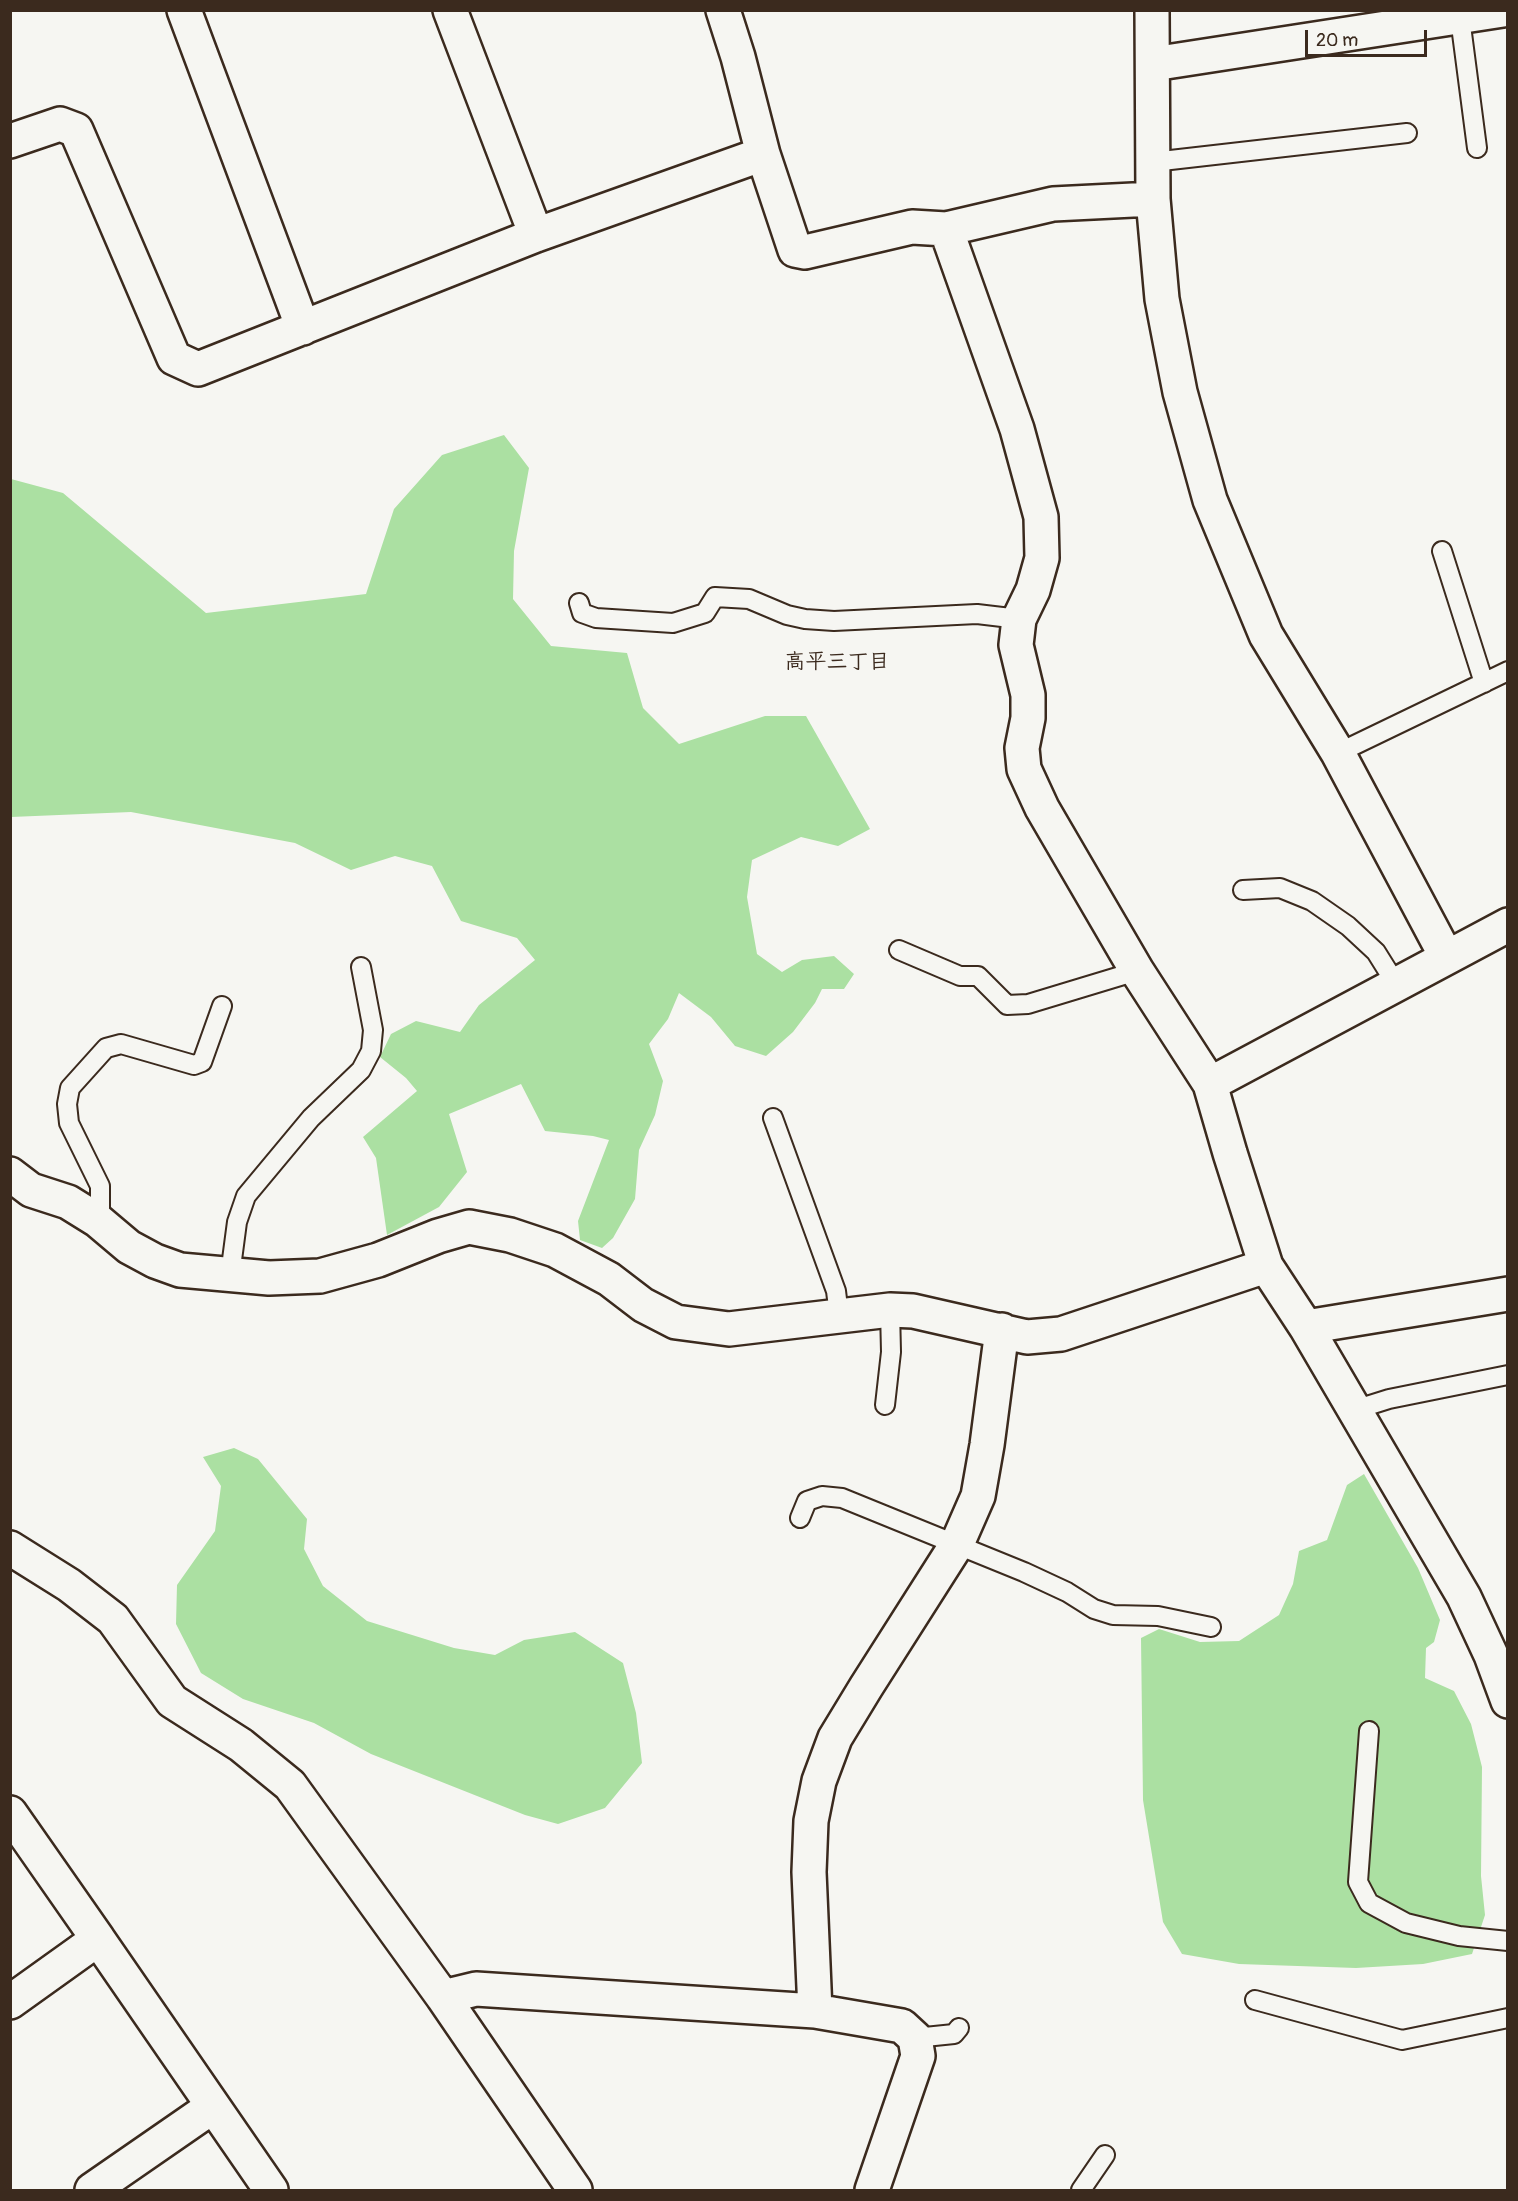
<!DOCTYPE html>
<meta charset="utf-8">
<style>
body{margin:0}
#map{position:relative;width:1518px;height:2201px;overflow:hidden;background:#f6f6f2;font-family:Pangolin,sans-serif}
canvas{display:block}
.frame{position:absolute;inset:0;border:12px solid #3b2a1e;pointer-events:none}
.scale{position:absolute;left:1305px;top:30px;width:122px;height:27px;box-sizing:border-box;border:3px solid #3b2a1e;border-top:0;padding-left:8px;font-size:18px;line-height:21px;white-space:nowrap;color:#3b2a1e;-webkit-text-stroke:4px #f6f6f2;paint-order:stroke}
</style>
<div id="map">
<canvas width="1518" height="2201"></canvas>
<div class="frame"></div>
<div class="scale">20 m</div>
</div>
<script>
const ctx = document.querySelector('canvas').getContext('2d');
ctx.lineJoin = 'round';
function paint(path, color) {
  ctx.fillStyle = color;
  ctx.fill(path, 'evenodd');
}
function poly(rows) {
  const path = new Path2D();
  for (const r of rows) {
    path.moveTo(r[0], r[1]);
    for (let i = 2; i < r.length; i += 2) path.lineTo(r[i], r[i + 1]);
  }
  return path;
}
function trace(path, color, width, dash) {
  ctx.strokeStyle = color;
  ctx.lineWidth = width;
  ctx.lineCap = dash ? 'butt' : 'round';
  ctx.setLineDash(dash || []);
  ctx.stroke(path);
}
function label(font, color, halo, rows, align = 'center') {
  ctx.font = font + ' Pangolin,"Klee One",sans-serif';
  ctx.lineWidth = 4.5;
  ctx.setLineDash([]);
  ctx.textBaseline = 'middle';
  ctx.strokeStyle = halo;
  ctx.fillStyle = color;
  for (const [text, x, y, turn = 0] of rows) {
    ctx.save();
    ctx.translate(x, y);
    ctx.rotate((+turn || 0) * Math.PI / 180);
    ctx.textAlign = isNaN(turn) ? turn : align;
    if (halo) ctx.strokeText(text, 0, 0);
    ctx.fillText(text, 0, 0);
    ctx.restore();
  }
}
const green = poly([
 [504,435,529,468,514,551,513,599,551,646,627,653,643,708,679,744,765,716,806,716,870,829,838,846,801,837,752,860,747,897,757,954,782,972,802,960,834,956,854,974,844,989,822,989,815,1003,793,1032,766,1056,735,1046,711,1017,679,993,668,1019,649,1044,663,1081,655,1115,639,1150,635,1199,613,1238,602,1248,580,1240,578,1221,609,1140,593,1136,545,1131,521,1084,449,1114,467,1172,439,1207,387,1235,376,1158,363,1137,417,1091,406,1078,380,1057,391,1034,416,1021,460,1032,479,1005,535,960,517,938,461,921,432,866,395,856,351,870,295,843,131,812,11,817,11,479,63,493,206,613,366,594,394,509,442,455],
 [234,1448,258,1459,307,1519,304,1549,323,1586,367,1621,454,1648,495,1655,524,1640,575,1632,623,1663,636,1713,642,1763,605,1808,558,1824,525,1815,371,1754,314,1723,243,1699,201,1673,176,1624,177,1585,215,1531,221,1486,203,1457],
 [1364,1474,1418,1568,1440,1620,1434,1642,1426,1648,1425,1678,1454,1691,1471,1724,1482,1767,1481,1876,1485,1915,1472,1954,1423,1964,1356,1968,1239,1964,1182,1954,1163,1922,1143,1800,1141,1638,1159,1629,1200,1642,1239,1641,1279,1615,1293,1584,1299,1551,1327,1540,1347,1485]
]);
const service = poly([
 [1460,18,1477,148],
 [1153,162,1407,133],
 [1442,551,1484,683],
 [579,603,582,613,596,618,673,623,705,613,715,597,749,599,787,615,805,619,834,621,977,614,1019,619],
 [1338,753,1508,671],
 [1243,890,1280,888,1312,901,1348,926,1376,952,1396,984],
 [899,950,960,976,978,976,1007,1005,1028,1004,1137,971],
 [773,1118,836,1291,839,1315],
 [97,1220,100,1208,100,1186,69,1123,67,1104,70,1088,106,1048,121,1044,194,1065,202,1062,222,1006],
 [230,1275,237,1222,246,1196,311,1118,361,1070,371,1051,373,1030,361,967],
 [885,1405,891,1352,890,1310],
 [1354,1410,1389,1399,1508,1375],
 [800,1518,807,1501,822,1496,842,1498,1024,1572,1067,1592,1094,1609,1113,1615,1158,1616,1211,1627],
 [1369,1731,1358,1882,1369,1903,1406,1923,1459,1936,1508,1941],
 [1255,2000,1402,2040,1508,2018],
 [915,2038,954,2034,959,2028],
 [1081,2190,1105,2155]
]);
const minor = poly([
 [184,10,303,328],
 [450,10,536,235],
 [723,10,738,57,763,154,795,250,805,252,912,227,946,229,1053,204,1153,199],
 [1152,10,1153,199,1162,299,1180,392,1210,500,1266,635,1338,753,1446,956],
 [1153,64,1503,10],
 [10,141,60,124,76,130,174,358,198,369,536,235,763,154],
 [946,229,1017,429,1041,517,1042,558,1033,590,1019,619,1016,645,1028,695,1028,718,1022,748,1024,769,1042,808,1137,971,1210,1084,1230,1153,1266,1266,1306,1327,1464,1597,1491,1655,1508,1701],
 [1210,1084,1508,925],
 [10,1174,31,1190,68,1202,97,1220,129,1247,155,1261,180,1270,269,1278,320,1276,378,1260,438,1236,469,1227,510,1235,555,1250,609,1279,643,1305,676,1322,729,1329,890,1310,913,1311,1027,1337,1061,1334,1266,1266],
 [1306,1327,1508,1294],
 [10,1548,69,1585,113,1619,172,1701,241,1745,290,1785,443,1997],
 [10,1813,98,1939],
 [10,2002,98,1939,271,2190],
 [92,2190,212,2107],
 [575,2190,443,1997,476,1989,815,2011],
 [872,2190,918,2056,915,2038,902,2026,815,2011,809,1872,811,1821,819,1781,835,1738,866,1687,957,1544,978,1496,987,1445,1002,1330]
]);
const neighbourhoodNames = [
 ["高平三丁目",837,663]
];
paint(green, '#abe0a2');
trace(service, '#3b2a1e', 22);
trace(minor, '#3b2a1e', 38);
trace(service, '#f6f6f2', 18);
trace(minor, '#f6f6f2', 33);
label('bold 21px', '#3b2a1e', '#f6f6f2', neighbourhoodNames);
</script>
